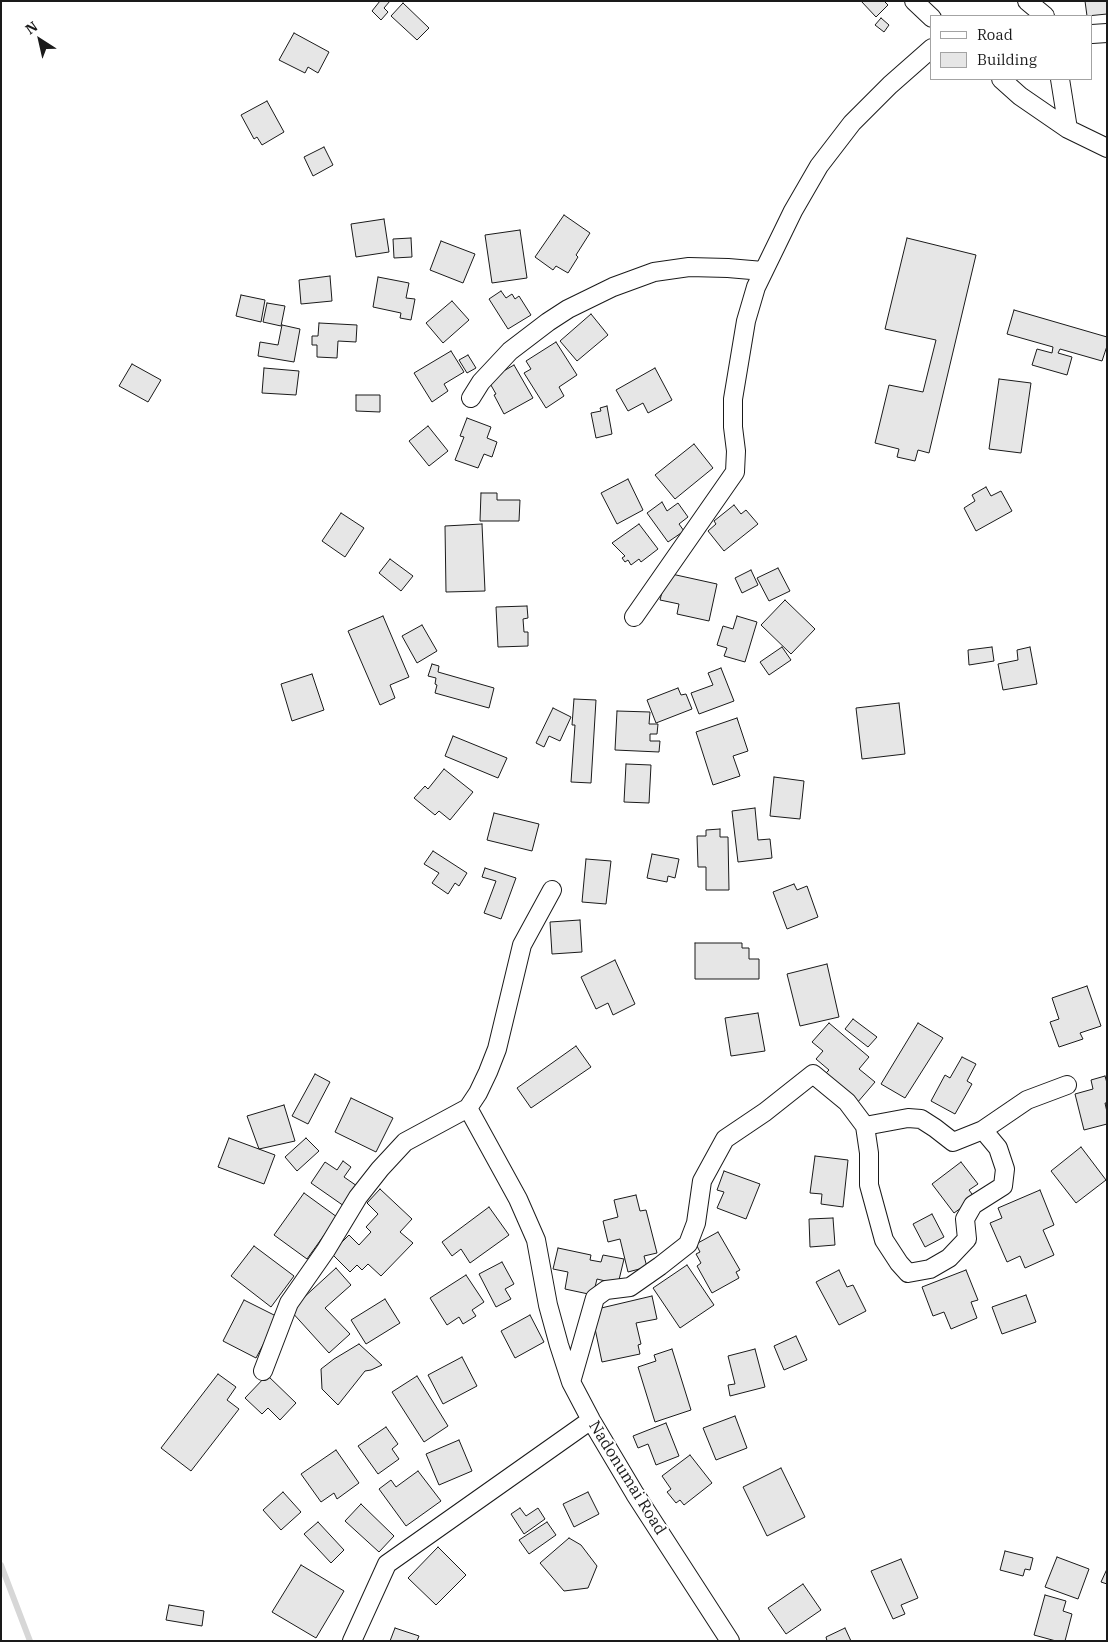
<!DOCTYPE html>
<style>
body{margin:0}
#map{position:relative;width:1108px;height:1642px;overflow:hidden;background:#fff;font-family:"IBM Plex Serif",serif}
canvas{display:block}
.frame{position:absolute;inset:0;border:2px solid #1a1a1a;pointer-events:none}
.legend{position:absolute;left:930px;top:15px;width:162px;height:65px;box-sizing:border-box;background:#fff;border:1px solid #a3a3a3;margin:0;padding:6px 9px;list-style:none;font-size:15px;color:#1a1a1a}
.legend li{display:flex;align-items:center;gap:10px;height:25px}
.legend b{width:25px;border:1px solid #a3a3a3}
.north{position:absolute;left:15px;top:15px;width:50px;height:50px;-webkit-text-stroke:4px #fff;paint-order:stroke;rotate:325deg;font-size:14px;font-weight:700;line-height:20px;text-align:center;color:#1a1a1a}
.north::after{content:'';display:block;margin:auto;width:18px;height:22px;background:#1a1a1a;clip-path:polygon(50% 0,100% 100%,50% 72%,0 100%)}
</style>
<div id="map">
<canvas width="1108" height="1642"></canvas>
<div class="frame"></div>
<ul class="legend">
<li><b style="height:6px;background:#fff"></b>Road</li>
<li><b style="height:14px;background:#e6e6e6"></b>Building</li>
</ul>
<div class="north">N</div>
</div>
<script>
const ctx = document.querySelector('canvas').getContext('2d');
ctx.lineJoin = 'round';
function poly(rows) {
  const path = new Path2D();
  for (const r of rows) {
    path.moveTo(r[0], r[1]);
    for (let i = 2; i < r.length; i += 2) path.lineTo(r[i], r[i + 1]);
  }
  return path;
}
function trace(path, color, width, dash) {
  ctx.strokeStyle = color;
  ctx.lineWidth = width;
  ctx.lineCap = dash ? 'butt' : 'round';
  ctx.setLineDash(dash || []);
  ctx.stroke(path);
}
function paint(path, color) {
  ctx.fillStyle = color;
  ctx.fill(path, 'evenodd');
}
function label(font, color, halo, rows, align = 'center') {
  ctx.font = font + ' "IBM Plex Serif",serif';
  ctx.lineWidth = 4;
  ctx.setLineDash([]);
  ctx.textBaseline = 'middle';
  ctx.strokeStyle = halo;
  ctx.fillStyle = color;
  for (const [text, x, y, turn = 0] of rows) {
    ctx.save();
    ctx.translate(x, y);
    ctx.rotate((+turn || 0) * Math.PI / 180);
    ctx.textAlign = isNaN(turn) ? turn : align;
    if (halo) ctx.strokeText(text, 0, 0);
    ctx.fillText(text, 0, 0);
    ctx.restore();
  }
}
const stream = poly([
 [1,1565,30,1641]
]);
const building = poly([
 [380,1,390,1,384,8,388,12,381,20,372,11,380,1],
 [861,1,884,1,888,5,876,17,861,1],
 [1085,1,1107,1,1107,14,1087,16,1085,1],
 [403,3,429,28,417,40,391,16,403,3],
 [881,18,889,25,884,32,875,25,881,18],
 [294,33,329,52,318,73,308,67,305,73,279,60,294,33],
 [267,101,284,132,262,145,257,137,254,139,241,115,267,101],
 [324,147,333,165,313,176,304,157,324,147],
 [564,215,590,233,576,255,578,257,568,273,556,266,553,270,535,257,564,215],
 [384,219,389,252,356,257,351,224,384,219],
 [520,230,527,278,492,283,485,235,520,230],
 [411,238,412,257,394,258,393,239,411,238],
 [907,238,976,255,929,453,918,450,915,461,897,457,899,449,875,443,889,385,923,392,936,340,885,329,907,238],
 [441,241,475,254,463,283,430,270,441,241],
 [330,276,332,301,301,304,299,280,330,276],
 [378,277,409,283,406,298,415,299,411,320,400,318,401,313,373,307,378,277],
 [501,291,506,298,512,294,515,299,519,296,531,315,508,329,489,299,501,291],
 [241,295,265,300,261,322,236,316,241,295],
 [452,301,469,320,443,343,426,323,452,301],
 [267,303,285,306,281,326,263,322,267,303],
 [1014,310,1107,337,1107,346,1102,361,1060,349,1058,353,1072,357,1067,375,1032,365,1037,349,1052,353,1053,347,1007,334,1014,310],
 [591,314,608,335,577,361,560,341,591,314],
 [319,323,357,325,356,342,338,341,337,358,317,357,317,345,312,345,312,336,318,336,319,323],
 [282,325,300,329,294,362,258,356,260,342,278,345,282,325],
 [556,342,577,375,559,387,564,396,546,408,524,373,531,369,526,361,556,342],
 [451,351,464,372,444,384,448,391,432,402,414,373,451,351],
 [468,355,476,368,467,373,459,360,468,355],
 [132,364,161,380,148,402,119,386,132,364],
 [514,365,533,398,504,414,494,395,496,394,488,380,514,365],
 [264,368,299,371,296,395,262,393,264,368],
 [655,368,672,400,648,413,643,403,628,411,616,390,655,368],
 [999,379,1031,383,1021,453,989,449,999,379],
 [356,395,380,395,380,412,356,411,356,395],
 [607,406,612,434,596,438,591,413,601,411,600,408,607,406],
 [467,418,491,427,487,438,497,442,492,457,484,454,478,468,455,460,464,437,460,436,467,418],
 [428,426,448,451,429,466,409,441,428,426],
 [694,444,713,468,675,499,655,475,694,444],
 [628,479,643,510,617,524,601,493,628,479],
 [986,487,991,496,1001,491,1012,511,976,531,964,508,975,501,972,495,986,487],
 [481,493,497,493,497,500,520,500,519,521,480,521,481,493],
 [662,502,667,511,678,503,688,517,679,524,684,531,668,542,647,513,662,502],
 [734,505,741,514,746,510,758,524,724,551,708,531,716,524,714,521,734,505],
 [341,513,364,528,345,557,322,541,341,513],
 [482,524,485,591,446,592,445,526,482,524],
 [639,524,658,549,641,562,639,559,631,565,628,560,625,562,622,558,625,556,612,543,639,524],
 [390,559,413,576,401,591,379,573,390,559],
 [778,568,790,591,769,601,757,578,778,568],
 [751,570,758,585,742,593,735,578,751,570],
 [667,573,717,584,709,621,677,614,679,604,660,600,667,573],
 [785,600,815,629,791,654,761,625,785,600],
 [527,606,528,618,523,619,524,632,528,632,528,646,498,647,496,607,527,606],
 [383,616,409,677,390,685,395,698,380,705,348,631,383,616],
 [737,616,757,622,745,662,724,656,727,648,717,645,723,626,733,629,737,616],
 [422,625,437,651,417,663,402,636,422,625],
 [782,647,791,660,769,675,760,662,782,647],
 [992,647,994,661,969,665,968,650,992,647],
 [1030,647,1037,684,1003,690,998,664,1018,660,1017,650,1030,647],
 [432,664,439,666,438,672,494,688,489,708,435,693,437,685,435,684,436,678,428,676,432,664],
 [721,668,734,701,699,714,691,693,713,685,708,673,721,668],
 [312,674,324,710,292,721,281,684,312,674],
 [678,688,681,695,686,694,692,709,656,723,647,700,678,688],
 [574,699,596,700,591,783,571,782,575,725,572,725,574,699],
 [899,703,905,754,862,759,856,708,899,703],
 [553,708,571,717,560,741,549,736,544,747,536,743,553,708],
 [617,711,650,712,649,724,658,724,657,734,650,734,650,741,660,741,659,752,615,750,617,711],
 [737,718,748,751,733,756,740,776,713,785,696,732,737,718],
 [453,736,507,758,498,778,445,756,453,736],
 [626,764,651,765,649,803,624,802,626,764],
 [444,769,473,792,450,820,439,811,435,815,414,798,425,786,428,789,444,769],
 [774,777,804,781,800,819,770,816,774,777],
 [755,808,758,840,770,839,772,858,738,862,732,811,755,808],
 [494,813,539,824,532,851,487,840,494,813],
 [720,829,720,837,728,837,729,890,706,890,706,867,698,867,697,836,706,836,706,830,720,829],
 [433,851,467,873,459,886,455,883,448,894,432,883,439,873,424,864,433,851],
 [652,854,679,859,675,878,668,876,667,882,647,878,652,854],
 [586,859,611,861,606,904,582,902,586,859],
 [485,868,516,878,501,919,484,913,496,881,482,877,485,868],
 [794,884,797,890,807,886,818,917,787,929,773,892,794,884],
 [580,920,582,952,552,954,550,922,580,920],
 [695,943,742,943,742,948,749,948,749,959,759,959,759,979,695,979,695,943],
 [615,960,635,1004,613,1015,608,1003,596,1009,581,977,615,960],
 [827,964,839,1017,800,1026,787,974,827,964],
 [1087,986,1101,1026,1080,1033,1083,1039,1059,1047,1050,1022,1059,1019,1052,998,1087,986],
 [758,1013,765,1051,731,1056,725,1018,758,1013],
 [853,1019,877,1037,868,1047,845,1029,853,1019],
 [829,1023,869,1057,859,1069,875,1082,857,1103,824,1075,829,1070,816,1059,823,1051,812,1042,829,1023],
 [918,1023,943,1038,905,1098,881,1084,918,1023],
 [576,1046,591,1067,531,1108,517,1088,576,1046],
 [962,1057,976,1064,967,1081,972,1084,955,1114,931,1101,945,1075,950,1078,962,1057],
 [315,1074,330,1082,308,1124,292,1116,315,1074],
 [1105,1076,1107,1083,1107,1103,1105,1103,1107,1112,1107,1124,1084,1130,1075,1094,1093,1089,1091,1080,1105,1076],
 [351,1098,393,1118,376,1152,335,1132,351,1098],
 [284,1105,295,1141,259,1149,247,1116,284,1105],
 [229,1138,275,1155,264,1184,218,1167,229,1138],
 [306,1138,319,1151,297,1171,285,1157,306,1138],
 [1081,1147,1106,1180,1076,1203,1051,1171,1081,1147],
 [815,1156,848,1160,843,1207,821,1204,822,1194,810,1193,815,1156],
 [343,1161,351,1167,344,1177,357,1186,344,1206,311,1183,325,1162,337,1170,343,1161],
 [961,1162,978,1184,969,1190,975,1198,954,1213,932,1184,961,1162],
 [724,1171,760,1184,746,1219,717,1208,724,1192,717,1190,724,1171],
 [380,1189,412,1219,400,1232,413,1243,381,1276,368,1264,362,1270,357,1265,350,1272,331,1253,349,1235,359,1245,371,1232,366,1227,378,1214,367,1203,380,1189],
 [1040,1190,1054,1225,1043,1230,1054,1255,1025,1268,1020,1256,1007,1262,990,1223,1002,1218,998,1208,1040,1190],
 [304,1193,337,1217,307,1259,274,1235,304,1193],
 [636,1195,640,1211,646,1210,657,1253,644,1256,647,1267,628,1272,620,1239,608,1242,603,1221,618,1217,614,1200,636,1195],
 [489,1207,509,1235,470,1263,461,1249,452,1256,442,1242,489,1207],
 [932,1214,944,1237,925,1247,913,1224,932,1214],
 [833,1218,835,1245,810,1247,809,1219,833,1218],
 [718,1232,740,1270,736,1272,739,1278,712,1293,697,1266,701,1263,696,1254,700,1252,696,1244,718,1232],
 [254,1246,294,1276,271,1307,231,1276,254,1246],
 [558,1248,591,1255,590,1260,601,1262,603,1255,624,1259,618,1284,597,1279,593,1295,565,1289,568,1272,553,1269,558,1248],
 [502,1262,514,1284,505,1289,511,1299,496,1307,479,1274,502,1262],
 [687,1265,714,1305,680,1328,653,1288,687,1265],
 [336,1268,351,1285,325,1308,350,1334,329,1353,290,1310,336,1268],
 [839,1270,847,1287,853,1285,866,1311,839,1325,816,1282,839,1270],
 [966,1270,978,1300,971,1302,977,1318,951,1329,944,1312,933,1316,922,1287,966,1270],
 [466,1275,484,1302,472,1310,476,1316,463,1324,459,1317,447,1325,430,1298,466,1275],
 [1026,1295,1036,1322,1002,1334,992,1307,1026,1295],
 [652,1296,657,1319,636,1323,641,1344,638,1345,640,1354,602,1362,593,1319,599,1317,597,1309,652,1296],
 [385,1299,400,1323,366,1344,351,1320,385,1299],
 [244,1300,278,1317,256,1358,223,1341,244,1300],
 [530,1315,544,1342,515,1358,501,1331,530,1315],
 [796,1336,807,1360,784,1370,774,1346,796,1336],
 [359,1344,382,1365,371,1370,365,1371,338,1405,322,1389,321,1369,334,1359,359,1344],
 [672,1349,691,1410,655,1422,638,1367,656,1361,654,1355,672,1349],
 [755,1349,765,1387,730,1396,728,1385,735,1384,728,1356,755,1349],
 [462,1357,477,1386,443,1404,428,1375,462,1357],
 [218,1374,236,1387,227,1400,239,1409,191,1471,161,1448,218,1374],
 [267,1375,296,1403,280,1420,268,1408,262,1414,245,1398,267,1375],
 [417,1376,448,1426,424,1442,392,1392,417,1376],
 [735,1416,747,1448,716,1460,703,1428,735,1416],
 [666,1423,679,1456,656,1465,648,1444,638,1448,633,1436,666,1423],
 [386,1427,398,1444,392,1449,399,1459,378,1474,358,1446,386,1427],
 [459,1440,472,1471,439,1485,426,1454,459,1440],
 [336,1450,359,1483,337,1499,334,1493,321,1502,301,1474,336,1450],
 [690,1455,712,1483,684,1505,680,1500,676,1503,667,1492,671,1489,662,1476,690,1455],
 [781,1468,805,1517,767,1536,743,1487,781,1468],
 [418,1471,441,1501,406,1526,379,1489,391,1480,396,1487,418,1471],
 [283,1492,301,1512,281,1530,263,1510,283,1492],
 [588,1492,599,1514,574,1527,563,1504,588,1492],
 [361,1504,394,1536,379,1552,345,1521,361,1504],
 [520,1508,526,1516,538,1508,545,1519,524,1534,511,1514,520,1508],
 [318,1522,344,1550,331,1563,304,1534,318,1522],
 [547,1522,556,1535,529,1554,519,1540,547,1522],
 [569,1538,581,1545,597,1566,588,1588,564,1591,540,1563,569,1538],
 [438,1547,466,1575,436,1605,408,1578,438,1547],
 [1005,1551,1033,1558,1030,1570,1025,1569,1023,1576,1000,1570,1005,1551],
 [1057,1557,1089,1569,1078,1599,1045,1587,1057,1557],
 [901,1559,918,1598,901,1605,905,1614,893,1619,871,1571,901,1559],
 [301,1565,344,1591,316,1638,272,1612,301,1565],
 [1107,1569,1107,1584,1101,1582,1107,1569],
 [803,1584,821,1610,786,1634,768,1608,803,1584],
 [1045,1595,1066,1601,1063,1611,1072,1614,1065,1641,1056,1641,1034,1635,1045,1595],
 [169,1605,204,1611,202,1626,166,1620,169,1605],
 [395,1628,419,1636,417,1641,390,1641,395,1628],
 [845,1628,851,1641,827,1641,826,1637,845,1628]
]);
const minor = poly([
 [914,1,932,18],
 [1027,1,1045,16],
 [1092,34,1107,33],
 [1001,79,1020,96,1068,129,1107,148],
 [1060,79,1068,129],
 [471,398,481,382,510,351,548,322,568,309,613,287,654,272,689,267,728,268,763,271],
 [634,617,735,472,736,451,733,427,733,399,746,321,756,287,793,211,819,166,852,123,890,85,932,48],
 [468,1108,518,1199,536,1240,548,1305,559,1345,571,1382,591,1420,635,1494,730,1641],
 [983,1130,1027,1100,1067,1085],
 [263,1371,289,1303,326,1250,358,1197,380,1169,405,1142,468,1108,478,1093,488,1072,497,1049,522,945,552,890],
 [571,1382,595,1298,606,1290,630,1287,660,1266,688,1244,696,1223,702,1181,725,1139,765,1112,813,1074,847,1102,865,1126,869,1153,869,1185,884,1240,899,1263,908,1273,930,1269,949,1258,967,1239,965,1219,973,1205,1003,1186,1005,1169,998,1148,983,1130,953,1142,935,1128,921,1119,908,1118,865,1126],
 [352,1641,387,1564,591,1420]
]);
const streetNames = [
 ["Nadonumai Road",627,1478,58]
];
trace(stream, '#d7d7d7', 6);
paint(building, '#e6e6e6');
trace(building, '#1a1a1a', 1);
trace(minor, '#1a1a1a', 20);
trace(minor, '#fff', 18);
label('16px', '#1a1a1a', '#fff', streetNames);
</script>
